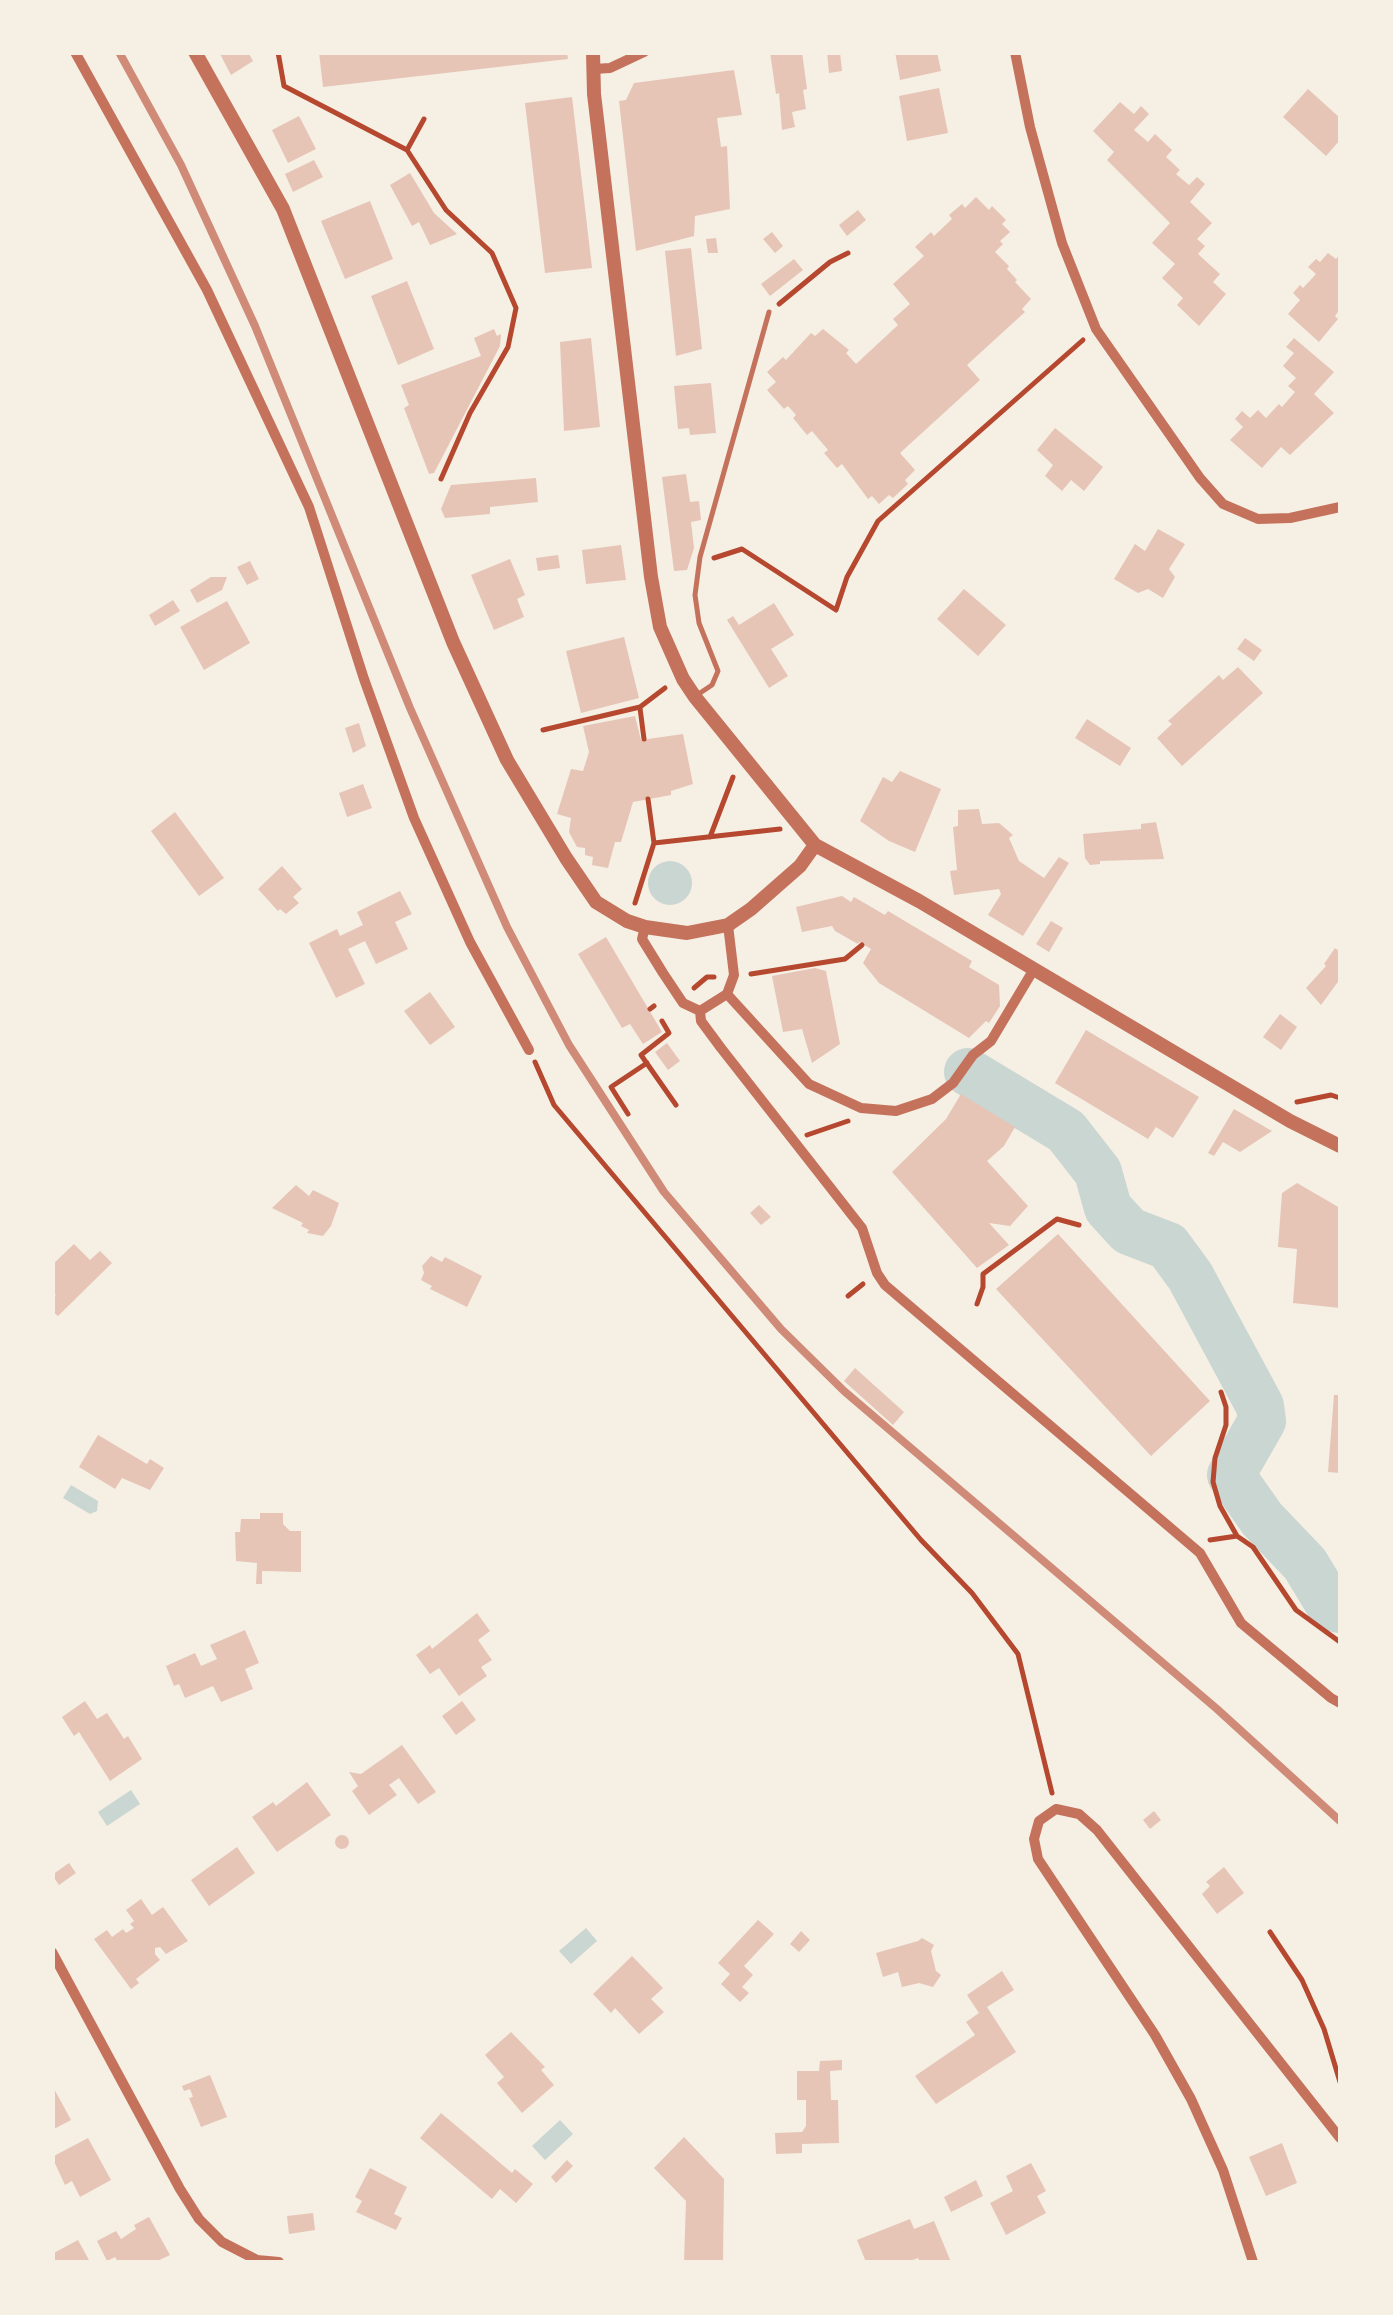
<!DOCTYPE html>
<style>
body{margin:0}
#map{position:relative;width:1393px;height:2315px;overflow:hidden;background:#f6efe4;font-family:"Nunito Sans",sans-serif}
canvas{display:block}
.frame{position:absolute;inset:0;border:55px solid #f6efe4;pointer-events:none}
</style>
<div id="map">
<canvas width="1393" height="2315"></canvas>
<div class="frame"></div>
</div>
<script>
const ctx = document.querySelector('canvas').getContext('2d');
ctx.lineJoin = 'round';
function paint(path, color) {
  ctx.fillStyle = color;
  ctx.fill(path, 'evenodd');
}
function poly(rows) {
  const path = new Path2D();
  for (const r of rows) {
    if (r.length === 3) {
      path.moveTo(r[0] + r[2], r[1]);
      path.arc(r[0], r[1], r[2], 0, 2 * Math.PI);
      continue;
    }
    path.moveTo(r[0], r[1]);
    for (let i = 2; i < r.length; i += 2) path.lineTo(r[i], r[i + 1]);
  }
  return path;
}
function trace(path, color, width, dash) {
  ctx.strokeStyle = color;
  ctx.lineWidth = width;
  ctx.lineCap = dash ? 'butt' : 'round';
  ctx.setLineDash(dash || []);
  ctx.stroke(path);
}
const water = poly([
 [670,883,22],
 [71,1485,98,1501,97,1511,90,1514,63,1498],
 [131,1790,140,1804,107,1826,98,1812],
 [586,1928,597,1941,571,1964,559,1951],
 [560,2120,573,2134,545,2160,532,2146]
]);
const river = poly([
 [968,1072,1066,1131,1098,1172,1108,1208,1129,1231,1168,1246,1190,1276,1260,1406,1262,1421,1231,1475,1262,1519,1305,1564,1331,1607,1340,1609]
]);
const building = poly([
 [219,52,248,52,253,61,231,75],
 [319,52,567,52,568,59,323,87],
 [770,52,802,52,807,89,803,90,806,109,792,112,795,127,782,130,779,93,776,94],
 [827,52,840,52,842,71,829,73],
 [895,52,937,52,941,71,900,80],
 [734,70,742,115,717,118,721,147,727,146,730,209,695,216,694,236,636,251,619,101,626,100,634,83],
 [939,88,948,133,907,141,899,96],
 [1308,89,1340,118,1340,140,1326,156,1283,117],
 [572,97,592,268,545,273,525,103],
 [1120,102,1134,114,1141,106,1149,114,1134,130,1148,142,1155,134,1172,150,1166,157,1180,170,1176,174,1189,185,1197,177,1205,184,1190,202,1212,223,1197,239,1205,246,1198,254,1220,274,1213,282,1226,294,1199,326,1177,305,1183,298,1162,278,1175,264,1152,243,1170,223,1107,160,1114,152,1093,131],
 [299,116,316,149,288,163,272,130],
 [314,160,323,177,293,192,285,174],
 [410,173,434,213,457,234,430,245,419,222,412,226,390,185],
 [976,197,989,210,992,206,1006,220,1002,224,1010,232,1000,241,1003,244,995,252,1009,266,1007,269,1017,280,1015,282,1031,299,1022,309,1025,312,967,365,980,380,900,453,915,470,905,480,908,484,893,498,889,495,879,504,872,496,868,499,842,464,837,468,824,453,828,450,812,431,807,435,793,418,796,415,788,406,784,409,767,390,776,382,767,372,783,357,786,360,811,333,815,336,823,329,849,350,846,353,856,364,898,325,893,319,910,304,893,284,924,256,915,247,931,232,934,236,952,219,949,215,962,204,965,208],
 [370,201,393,259,345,279,321,221],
 [858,210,866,220,847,236,839,225],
 [772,232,783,246,775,253,763,239],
 [716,238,718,253,708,253,706,239],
 [691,248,702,349,676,356,665,251],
 [1328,253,1336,259,1340,254,1340,309,1335,316,1338,319,1319,342,1288,314,1300,300,1293,293,1300,285,1303,288,1316,274,1308,267,1316,259,1320,262],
 [794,259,803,270,770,296,761,284],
 [407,281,434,349,398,365,371,296],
 [494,329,497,336,501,334,500,346,434,473,429,474,404,408,409,405,401,385,481,356,474,338],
 [591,338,600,427,564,431,560,342],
 [1294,338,1334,372,1314,394,1334,413,1290,455,1281,447,1262,468,1230,440,1243,427,1235,419,1242,411,1250,418,1258,410,1266,418,1279,404,1282,407,1295,392,1288,386,1296,378,1283,366,1294,353,1286,347],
 [711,383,716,433,690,435,689,428,678,429,674,386],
 [1055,428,1103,467,1084,491,1071,480,1062,491,1045,476,1053,465,1037,450],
 [686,474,690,502,699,501,701,520,691,522,694,548,687,570,674,571,662,477],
 [536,478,538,502,490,507,490,514,445,518,441,509,451,485],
 [1158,529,1185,544,1169,569,1175,577,1163,598,1148,589,1138,593,1114,579,1135,544,1145,551],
 [621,545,626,580,586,584,582,550],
 [558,555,560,568,538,571,536,558],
 [510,559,525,595,517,599,524,617,494,630,471,575],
 [250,561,259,579,247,585,237,567],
 [211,577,227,577,222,590,197,603,190,590],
 [964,589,1006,625,978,656,937,619],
 [173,600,180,611,155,626,149,615],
 [227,601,250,643,204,670,180,627],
 [774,603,794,635,771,649,788,676,769,688,727,620,733,616,739,625],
 [624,637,639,698,581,713,566,651],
 [1245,638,1262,650,1254,661,1237,649],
 [1238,667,1263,693,1182,766,1157,738,1172,724,1168,721,1219,675,1223,680],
 [635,716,641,740,683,734,693,784,671,791,671,795,633,802,621,842,615,842,608,868,592,865,593,857,585,855,585,848,577,847,569,832,571,818,557,814,571,769,583,771,589,752,583,726],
 [1087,719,1131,748,1120,766,1075,738],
 [359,723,366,746,353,753,345,728],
 [900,771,941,789,915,852,889,841,860,821,883,777,892,782],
 [363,784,372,808,347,817,339,793],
 [979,809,982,824,999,823,1013,835,1009,838,1019,861,1044,878,1059,857,1069,863,1023,936,988,915,1001,894,999,889,954,895,950,871,957,870,953,827,958,826,958,810],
 [175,812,224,878,199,896,151,831],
 [1156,822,1164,859,1100,861,1100,864,1090,865,1085,858,1083,834,1141,829,1141,824],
 [282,866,302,889,293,897,299,903,286,914,280,909,278,911,258,889],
 [400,891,412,914,395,922,408,949,376,964,365,941,348,949,365,984,336,998,309,943,337,929,340,936,363,925,357,912],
 [842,896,851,902,854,897,885,915,888,911,972,961,969,967,999,985,1000,1006,989,1023,986,1021,969,1038,879,983,863,963,871,949,859,942,858,944,835,931,832,926,802,932,796,907],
 [1051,921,1063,928,1049,952,1036,944],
 [606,937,662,1032,643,1044,630,1024,622,1028,578,954],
 [1335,948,1340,952,1340,979,1321,1005,1306,988,1326,966,1324,964],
 [815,968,826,971,840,1044,812,1063,802,1029,783,1032,772,976],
 [430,992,455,1027,430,1045,404,1011],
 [1280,1014,1297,1027,1281,1050,1263,1037],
 [1086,1030,1199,1097,1173,1138,1156,1127,1148,1139,1055,1083],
 [667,1043,680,1061,668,1070,655,1052],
 [961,1094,1015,1127,1004,1146,987,1161,1028,1206,1010,1226,989,1223,1009,1245,977,1268,892,1172,946,1119],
 [1234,1109,1272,1131,1240,1152,1223,1142,1214,1156,1208,1153],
 [1297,1183,1340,1208,1340,1308,1293,1303,1297,1249,1278,1247,1282,1193],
 [296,1185,309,1196,313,1190,339,1203,331,1226,323,1236,307,1233,309,1230,301,1226,303,1223,272,1208],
 [759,1205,771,1217,761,1225,750,1213],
 [1058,1234,1210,1401,1151,1456,996,1289],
 [74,1244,90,1260,100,1251,112,1263,58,1316,52,1311,52,1298,56,1295,52,1292,52,1265],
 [431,1256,442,1262,445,1257,482,1276,467,1307,430,1289,432,1286,421,1280,424,1273,422,1266],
 [855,1368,904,1412,893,1425,844,1381],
 [1334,1395,1340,1395,1340,1473,1328,1472],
 [98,1435,147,1464,150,1459,164,1468,150,1490,122,1478,115,1489,79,1467],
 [260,1513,283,1513,283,1524,290,1531,301,1531,301,1572,262,1571,262,1584,256,1584,257,1563,236,1561,235,1532,240,1532,241,1519,260,1519],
 [477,1613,490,1631,478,1640,492,1660,481,1667,487,1676,459,1696,439,1668,430,1674,416,1655,430,1645,432,1649],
 [245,1630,259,1663,245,1669,253,1689,221,1702,213,1686,185,1698,179,1684,174,1686,166,1666,195,1653,201,1666,217,1659,210,1645],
 [85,1701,97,1719,107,1713,124,1739,128,1736,142,1759,110,1781,79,1732,74,1736,62,1717],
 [462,1701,476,1720,456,1735,442,1716],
 [402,1745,436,1792,418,1804,399,1778,389,1785,397,1795,369,1815,352,1791,358,1786,349,1772,361,1774],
 [307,1782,331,1815,277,1852,252,1817,273,1802,276,1806],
 [1154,1811,1161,1820,1150,1829,1143,1820],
 [342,1842,7],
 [237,1847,255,1873,209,1906,191,1880],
 [69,1863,76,1873,59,1885,52,1875],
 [1224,1867,1244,1893,1217,1914,1202,1894,1210,1886,1206,1882],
 [141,1899,152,1915,163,1907,188,1941,166,1954,160,1947,155,1948,155,1954,160,1960,136,1979,139,1983,131,1989,94,1939,107,1930,112,1937,123,1929,126,1933,134,1928,130,1924,134,1921,126,1910],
 [758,1920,774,1934,744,1966,753,1975,742,1987,749,1993,740,2002,721,1984,730,1974,718,1963],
 [801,1931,810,1940,799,1952,790,1944],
 [922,1938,934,1945,931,1951,936,1971,941,1975,933,1987,919,1983,902,1987,898,1972,883,1977,876,1953,918,1941],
 [632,1956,663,1988,651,1999,664,2012,639,2034,615,2008,611,2013,593,1994],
 [1002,1971,1014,1990,987,2007,1016,2052,936,2104,915,2076,975,2035,966,2022,979,2013,967,1995],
 [511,2032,545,2067,541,2070,554,2085,522,2113,497,2083,504,2077,485,2055],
 [842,2060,842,2070,830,2071,831,2100,838,2100,839,2143,802,2144,802,2153,776,2154,775,2133,802,2132,806,2126,806,2100,797,2100,797,2071,819,2071,820,2061],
 [210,2075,227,2117,201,2127,189,2098,193,2097,190,2089,184,2091,182,2086],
 [52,2085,71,2120,52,2130],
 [441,2113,512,2173,515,2169,533,2184,516,2203,500,2189,492,2199,420,2138],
 [684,2137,724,2179,723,2262,684,2262,686,2201,654,2168],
 [88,2138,111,2180,80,2197,72,2181,65,2185,52,2157],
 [1282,2143,1297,2183,1266,2196,1249,2157],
 [567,2160,573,2166,556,2183,551,2177],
 [1031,2163,1046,2191,1037,2196,1046,2213,1006,2235,990,2203,1013,2191,1006,2176],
 [370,2168,407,2187,394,2214,402,2218,396,2230,356,2212,362,2201,355,2197],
 [976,2180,983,2196,951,2212,944,2197],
 [313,2213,315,2230,289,2234,287,2216],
 [149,2217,170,2255,155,2262,118,2262,115,2257,107,2261,97,2241,116,2231,121,2239,136,2229,134,2225],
 [910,2219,914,2229,934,2221,951,2262,920,2262,918,2258,907,2262,866,2262,857,2240],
 [78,2240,90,2262,52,2262,52,2254]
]);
const path = poly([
 [278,52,284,86,407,150,446,210,492,253,516,308,508,347,470,413,441,479],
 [407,150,424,119],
 [779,304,830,262,848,253],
 [714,558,742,549,836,610,847,577,878,521,1083,340],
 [640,708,644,739],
 [543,730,640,707,665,688],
 [710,837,733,777],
 [654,843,780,829],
 [635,903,654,843,648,799],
 [751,974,845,959,862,945],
 [694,988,707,977,714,977],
 [650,1009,654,1006],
 [662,1021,669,1033,641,1055,676,1105],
 [535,1062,554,1105,921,1540,972,1593,1018,1654,1052,1793],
 [1297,1102,1331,1095,1340,1098],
 [628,1114,611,1087,647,1063],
 [807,1135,848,1121],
 [848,1296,863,1284],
 [977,1304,983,1287,983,1274,1057,1219,1079,1225],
 [1221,1392,1226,1407,1226,1425,1215,1458,1213,1482,1220,1506,1237,1536,1253,1547,1296,1610,1340,1642],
 [1210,1540,1237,1536],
 [1270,1932,1302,1980,1324,2029,1340,2082]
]);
const service = poly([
 [697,695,712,685,718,671,699,623,695,595,700,557,769,312]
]);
const minor = poly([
 [75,52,207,290,309,507,364,679,414,818,470,942,529,1050],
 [1015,52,1030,127,1062,243,1096,329,1200,478,1223,504,1258,519,1290,518,1340,507],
 [594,69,610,68,644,52],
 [645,927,642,939,663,973,683,1003,700,1011],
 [727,994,809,1084,861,1108,896,1111,932,1099,953,1083,973,1055,991,1041,1034,969],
 [700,1011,701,1021,721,1048,862,1228,877,1273,885,1285,1200,1553,1241,1623,1331,1698,1340,1703],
 [700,1011,727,994,734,975,728,925],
 [52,1952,180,2189,199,2219,222,2242,257,2260,279,2262],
 [1253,2262,1223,2170,1191,2099,1155,2035,1038,1859,1034,1839,1039,1821,1056,1809,1079,1814,1097,1830,1340,2138]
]);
const tertiary = poly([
 [195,52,283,209,453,642,507,760,566,858,596,902,627,921,645,927,687,933,728,925,751,909,800,866,815,845],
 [593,52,594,94,651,577,660,627,683,679,695,697,815,845,919,901,1290,1121,1340,1146]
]);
const rail = poly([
 [119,52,181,165,255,326,410,708,507,927,569,1045,664,1192,781,1329,844,1391,1217,1709,1340,1821]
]);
paint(water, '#c9d6d2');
trace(river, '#c9d6d2', 48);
paint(building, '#e6c5b7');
trace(path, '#b5482f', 5);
trace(service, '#c5725c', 5);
trace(minor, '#c5725c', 10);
trace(tertiary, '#c5725c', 14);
trace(rail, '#cf8b77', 8);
</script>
